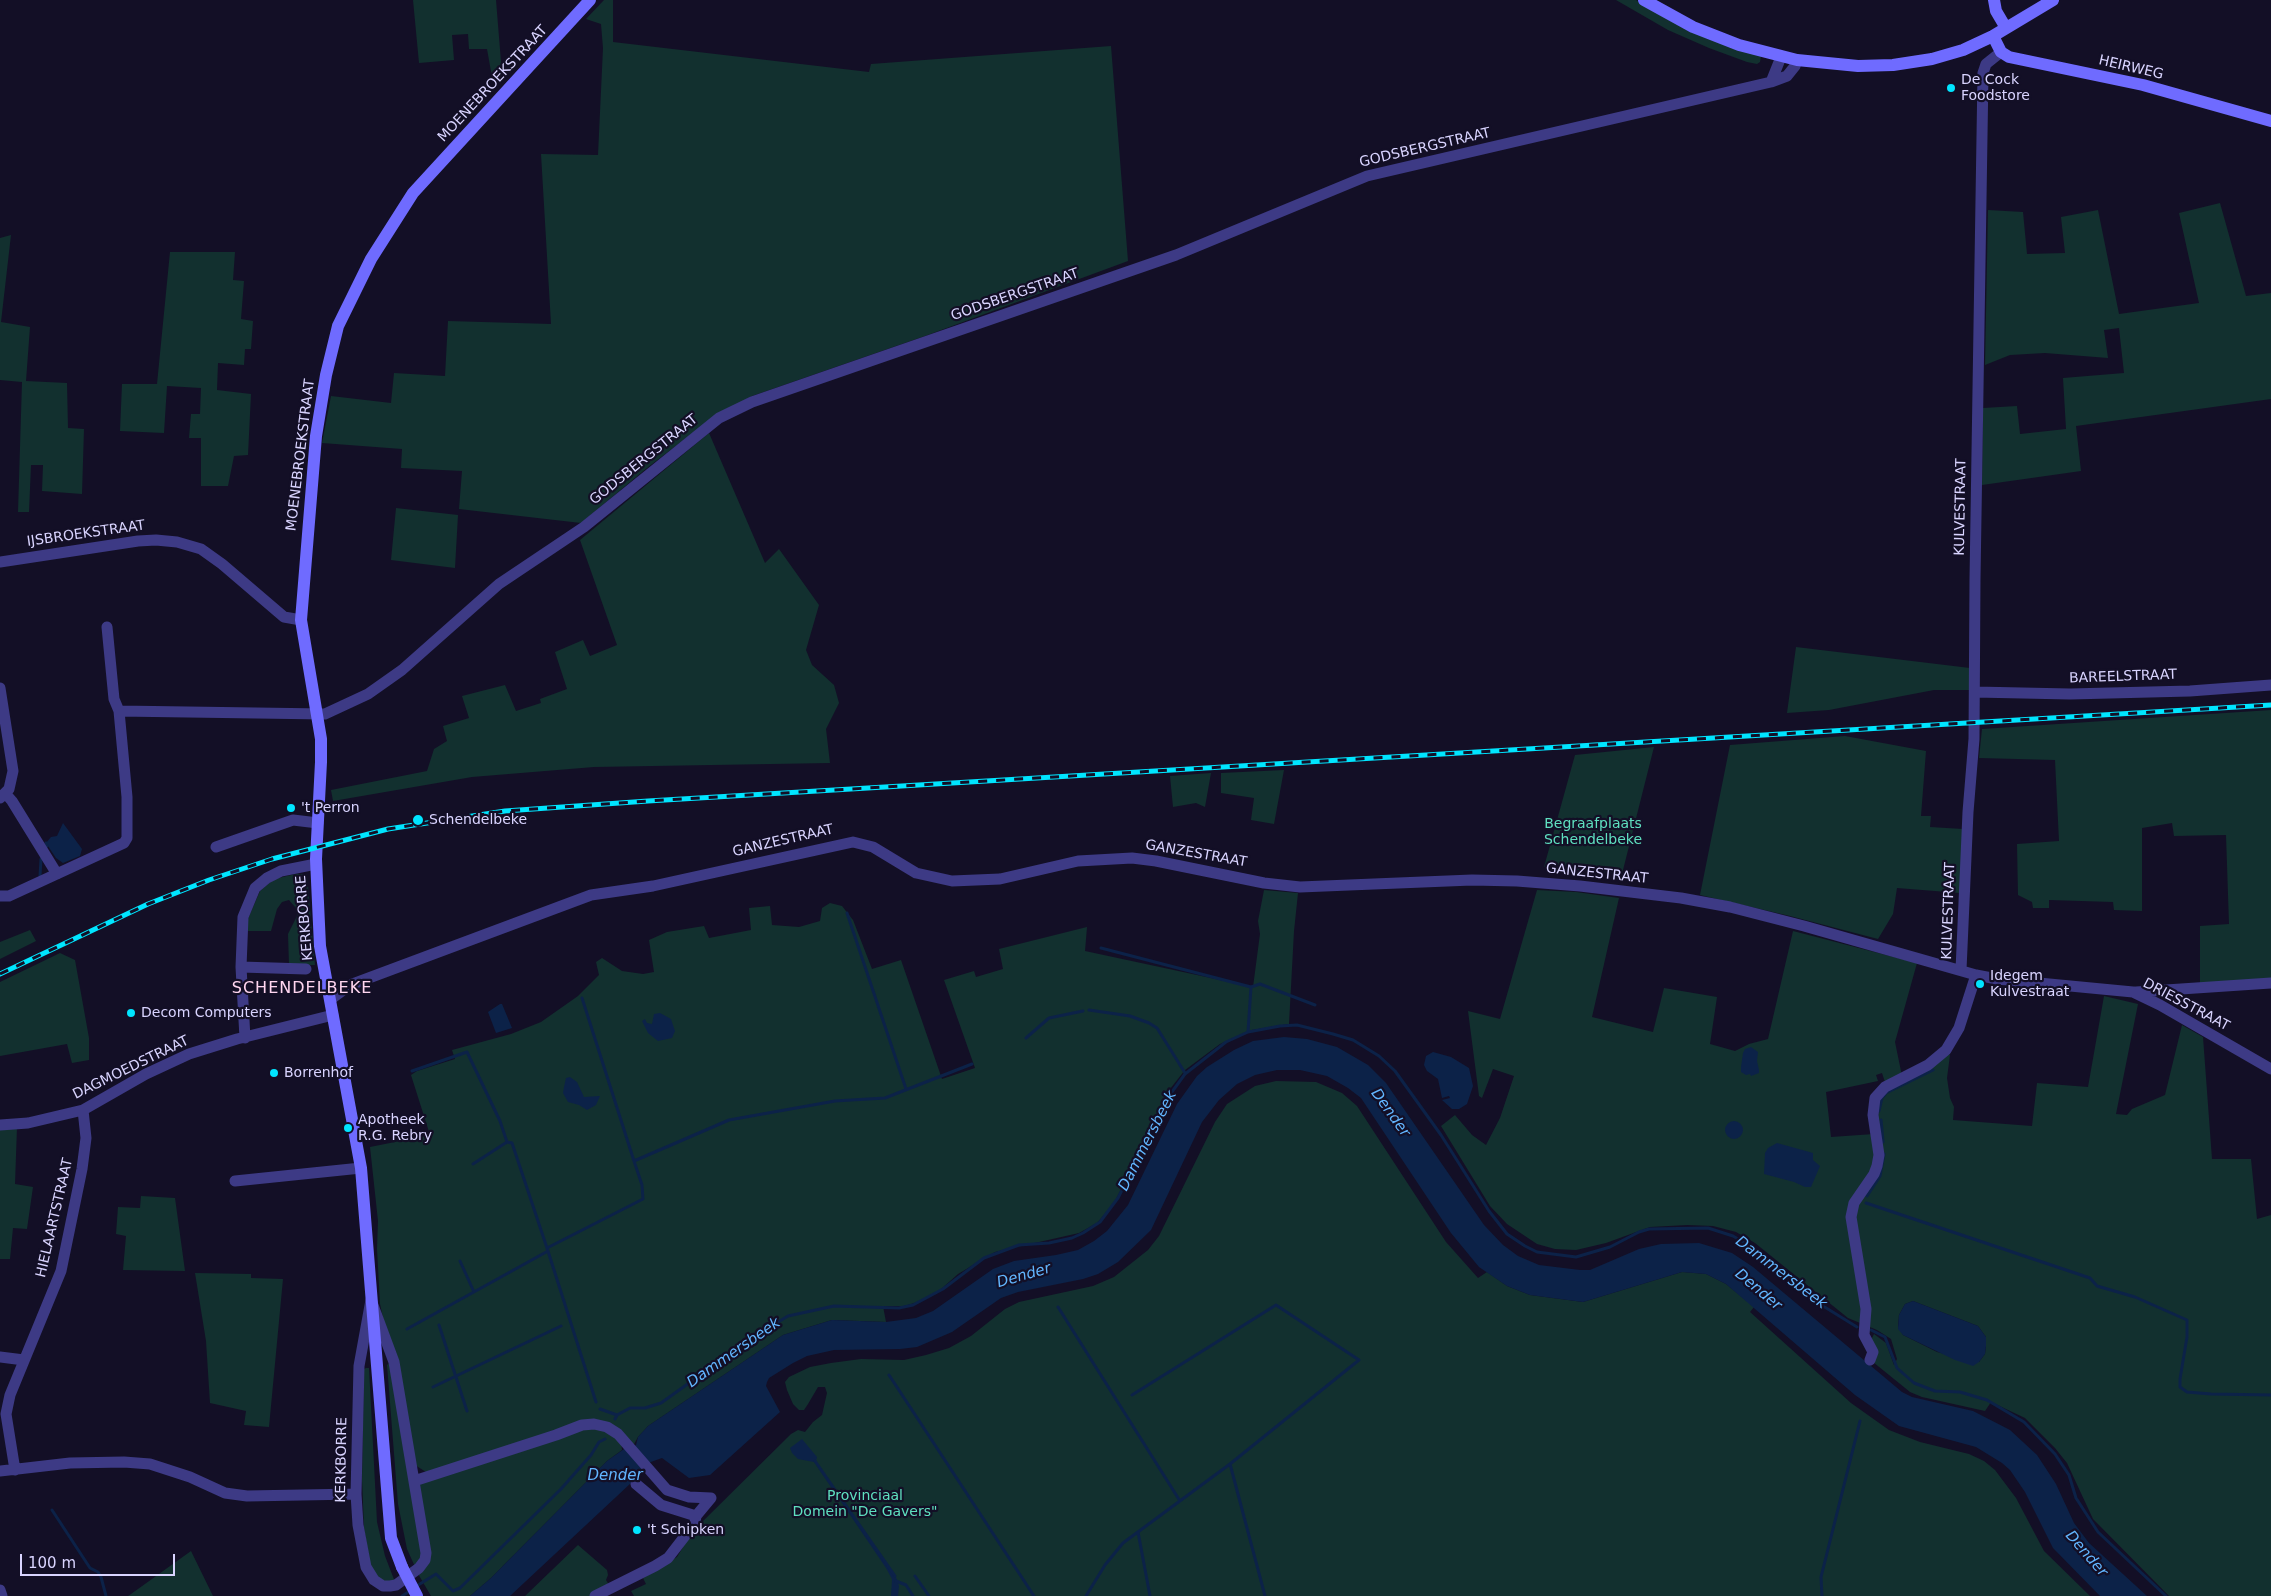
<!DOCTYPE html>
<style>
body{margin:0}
#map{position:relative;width:2271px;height:1596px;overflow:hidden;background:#130f26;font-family:"DejaVu Sans",sans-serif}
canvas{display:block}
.scale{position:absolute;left:20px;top:1554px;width:155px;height:22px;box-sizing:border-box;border:2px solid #d9d4ff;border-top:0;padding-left:6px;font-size:15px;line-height:18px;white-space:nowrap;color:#d9d4ff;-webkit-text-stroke:4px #130f26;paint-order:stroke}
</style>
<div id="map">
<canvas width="2271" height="1596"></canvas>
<div class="scale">100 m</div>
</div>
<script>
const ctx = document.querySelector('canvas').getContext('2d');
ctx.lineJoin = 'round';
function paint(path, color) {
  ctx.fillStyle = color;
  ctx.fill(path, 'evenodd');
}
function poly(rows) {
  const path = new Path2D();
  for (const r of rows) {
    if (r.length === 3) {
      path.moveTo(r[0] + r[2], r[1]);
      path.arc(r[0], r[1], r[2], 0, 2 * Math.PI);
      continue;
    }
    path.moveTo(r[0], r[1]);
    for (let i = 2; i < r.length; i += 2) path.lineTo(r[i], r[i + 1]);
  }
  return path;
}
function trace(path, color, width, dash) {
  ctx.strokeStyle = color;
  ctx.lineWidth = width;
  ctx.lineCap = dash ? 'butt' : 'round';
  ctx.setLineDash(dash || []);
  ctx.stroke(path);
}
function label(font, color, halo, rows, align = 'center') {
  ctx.font = font + ' "DejaVu Sans",sans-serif';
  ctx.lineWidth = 4.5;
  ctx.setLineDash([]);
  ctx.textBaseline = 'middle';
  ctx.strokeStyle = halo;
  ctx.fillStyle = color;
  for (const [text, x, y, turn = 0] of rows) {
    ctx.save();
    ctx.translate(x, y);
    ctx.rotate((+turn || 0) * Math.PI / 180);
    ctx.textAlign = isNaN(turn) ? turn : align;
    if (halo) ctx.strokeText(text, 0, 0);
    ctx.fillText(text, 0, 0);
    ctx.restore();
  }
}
const green = poly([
 [413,0,496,0,502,74,497,79,492,77,487,49,469,49,468,34,452,35,454,60,419,63],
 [604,0,613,0,613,42,869,72,871,64,1111,46,1128,261,925,336,752,396,712,418,647,468,581,523,459,509,462,471,401,468,402,449,322,443,331,396,391,403,394,373,445,376,448,321,551,324,541,154,598,155,603,48,601,24,586,19],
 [1616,0,1636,0,1669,20,1761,56,1760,62,1757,64,1747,62,1709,48,1668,30],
 [2220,203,2246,296,2271,293,2271,399,2076,426,2081,471,1982,485,1983,408,2017,406,2020,434,2066,429,2063,378,2124,373,2119,328,2104,330,2108,358,2045,353,2010,355,1985,365,1988,210,2023,212,2027,254,2065,253,2061,217,2098,210,2119,314,2199,303,2179,213],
 [11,235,1,322,30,327,26,381,67,383,68,428,84,429,82,494,42,491,43,465,31,465,29,512,18,512,22,382,0,380,0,238],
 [170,252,235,252,233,280,244,281,241,319,253,321,251,349,245,349,244,365,218,363,217,390,251,394,248,455,234,456,228,486,201,486,201,438,189,438,191,414,200,414,201,388,167,386,164,433,120,431,122,384,157,384],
 [709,433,765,563,779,549,819,605,806,650,812,665,834,685,839,703,826,729,830,763,594,767,472,777,333,801,331,790,427,771,434,749,447,741,443,726,469,718,462,696,505,685,516,711,541,703,540,699,567,689,555,652,583,640,590,656,617,645,580,540],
 [396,508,458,515,455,568,391,560],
 [1796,647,1970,668,1969,690,1934,690,1829,710,1787,713],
 [2271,710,2271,981,2200,985,2200,926,2229,924,2226,835,2174,836,2172,823,2142,828,2142,911,2114,910,2113,902,2049,900,2049,908,2033,908,2032,902,2018,895,2017,844,2059,841,2055,760,1979,758,1982,729],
 [1845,736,1926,751,1921,816,1931,816,1930,827,1963,829,1960,893,1897,888,1893,914,1878,939,1790,916,1700,895,1730,745],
 [1654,747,1622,874,1544,867,1575,755],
 [1284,770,1274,824,1251,820,1254,798,1221,793,1221,773],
 [1211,773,1205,807,1196,803,1173,807,1170,776],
 [296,874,307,874,315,965,289,965,288,934,298,914,295,907,289,900,282,902,277,909,271,931,245,931,247,921,260,891,274,879],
 [1264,890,1298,893,1294,931,1289,1024,1252,1030,1220,1044,1185,1070,1166,1094,1145,1143,1113,1205,1097,1223,1079,1233,995,1252,958,1274,939,1291,918,1302,904,1306,883,1306,886,1322,832,1320,783,1335,648,1426,638,1437,633,1446,601,1422,426,1472,415,1465,380,1304,377,1249,378,1221,370,1147,430,1135,411,1075,417,1071,455,1059,452,1050,511,1034,541,1022,578,996,599,975,596,962,602,958,622,971,643,974,654,972,649,940,667,932,704,926,709,938,751,930,749,908,770,906,772,925,799,927,820,921,822,908,830,903,842,906,853,920,872,969,901,960,942,1079,975,1068,944,980,974,971,976,977,1003,969,999,949,1087,927,1085,951,1253,987,1260,934,1258,921],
 [1537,890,1576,892,1619,898,1592,1017,1653,1032,1664,988,1717,997,1710,1044,1735,1051,1749,1044,1768,1039,1793,931,1917,963,1895,1042,1902,1076,1885,1082,1882,1073,1876,1075,1878,1081,1826,1092,1831,1137,1874,1134,1882,1095,1948,1054,1950,1055,1947,1078,1950,1098,1954,1107,1953,1120,2032,1126,2037,1083,2088,1087,2104,996,2138,1004,2116,1114,2127,1115,2132,1109,2165,1095,2182,1025,2203,1037,2212,1159,2251,1159,2257,1219,2271,1215,2271,1596,2169,1596,2093,1519,2067,1463,2055,1448,2025,1418,1991,1402,1985,1411,1922,1397,1910,1392,1873,1362,1871,1340,1874,1334,1886,1343,1894,1365,1897,1359,1891,1339,1877,1330,1848,1318,1755,1243,1736,1232,1713,1226,1687,1225,1650,1227,1606,1243,1576,1250,1555,1249,1537,1244,1507,1224,1490,1206,1441,1126,1455,1115,1472,1135,1486,1145,1500,1118,1514,1076,1493,1069,1482,1098,1479,1096,1468,1011,1500,1019],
 [1913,1301,1978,1326,1986,1337,1986,1346,1985,1354,1979,1362,1937,1352,1903,1335,1898,1326,1899,1315,1905,1304],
 [30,930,36,941,0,959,0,942],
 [60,953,75,960,89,1038,89,1060,72,1063,67,1044,0,1056,0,982],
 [1276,1081,1316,1082,1342,1093,1357,1106,1446,1242,1478,1278,1487,1272,1507,1286,1530,1295,1583,1302,1682,1272,1706,1274,1726,1284,1754,1307,1750,1312,1851,1403,1889,1430,1920,1442,1969,1454,1984,1461,1995,1470,2016,1498,2044,1551,2090,1596,634,1596,631,1591,646,1584,643,1578,677,1557,693,1531,791,1434,798,1430,805,1432,813,1422,822,1415,827,1393,825,1387,818,1387,808,1404,804,1410,799,1410,793,1404,787,1390,785,1382,789,1377,810,1367,831,1363,861,1359,904,1360,926,1355,949,1348,971,1336,1005,1309,1019,1302,1093,1286,1114,1277,1148,1250,1159,1236,1215,1122,1227,1104,1255,1086],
 [17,1127,15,1184,33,1187,27,1229,13,1228,10,1259,0,1259,0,1128],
 [141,1196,175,1198,185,1271,123,1270,126,1236,116,1234,118,1207,140,1208],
 [195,1273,251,1274,251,1278,283,1279,269,1427,244,1425,246,1411,210,1403,206,1341],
 [390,1362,424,1546,416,1569,407,1549,398,1504,387,1365],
 [366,1368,369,1368,377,1522,385,1556,395,1582,390,1584,377,1577,370,1564,364,1528,362,1479,364,1369],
 [580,1428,602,1428,621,1441,622,1450,607,1461,491,1578,470,1596,431,1596,417,1572,422,1569,417,1483],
 [578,1545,607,1570,608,1575,606,1580,609,1585,590,1596,525,1596],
 [191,1551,213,1596,128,1596,131,1594]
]);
const water = poly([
 [63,823,82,849,80,856,63,863,56,858,46,843,51,837,57,836],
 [500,1004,502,1004,512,1028,496,1033,488,1012],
 [660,1013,671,1019,675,1031,672,1038,658,1041,648,1033,642,1021,645,1019,647,1023,652,1024,654,1014],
 [1284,1037,1307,1039,1337,1047,1368,1065,1386,1083,1484,1225,1503,1245,1518,1256,1539,1265,1580,1270,1590,1270,1639,1249,1661,1244,1699,1243,1732,1253,1753,1267,1902,1392,1912,1397,1973,1411,2010,1430,2037,1455,2056,1484,2074,1523,2089,1543,2147,1596,2100,1596,2053,1548,2025,1492,2010,1470,2002,1463,1976,1447,1899,1426,1855,1395,1726,1284,1706,1274,1682,1272,1583,1302,1530,1295,1507,1286,1479,1267,1451,1233,1361,1098,1348,1088,1327,1076,1300,1070,1277,1070,1255,1075,1237,1084,1219,1100,1202,1122,1151,1230,1118,1262,1098,1274,1083,1279,1018,1292,1001,1298,952,1332,917,1347,900,1349,834,1350,807,1356,793,1363,769,1378,767,1382,766,1386,780,1412,710,1475,689,1478,662,1458,648,1463,641,1468,643,1471,631,1483,510,1596,470,1596,491,1578,607,1461,624,1449,627,1451,636,1445,638,1437,648,1426,783,1335,832,1320,886,1322,916,1318,933,1311,993,1269,1014,1261,1056,1255,1078,1250,1094,1241,1107,1231,1128,1205,1177,1104,1197,1076,1207,1067,1234,1050,1253,1041],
 [1751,1047,1758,1052,1757,1061,1759,1070,1759,1073,1751,1076,1750,1074,1746,1075,1741,1072,1741,1067,1743,1053,1745,1049],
 [1433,1052,1451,1057,1469,1068,1473,1086,1467,1104,1459,1109,1452,1109,1442,1100,1450,1098,1449,1096,1442,1098,1438,1079,1427,1071,1424,1065,1426,1056],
 [570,1077,577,1082,584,1097,600,1096,596,1105,587,1110,579,1105,568,1102,563,1093,564,1087,566,1078],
 [1734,1130,9],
 [1777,1143,1813,1153,1813,1160,1820,1166,1811,1187,1805,1187,1794,1182,1764,1174,1765,1153,1768,1148],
 [1913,1301,1978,1326,1986,1337,1986,1346,1985,1354,1979,1362,1973,1366,1955,1360,1903,1335,1898,1329,1899,1315,1905,1304],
 [802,1439,817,1457,816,1462,896,1577,899,1586,898,1596,891,1596,892,1579,886,1568,814,1462,798,1459,792,1453,790,1448]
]);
const stream = poly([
 [46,843,47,846],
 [40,876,41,859],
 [847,913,906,1089],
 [1101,948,1251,987,1248,1032],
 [1251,987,1260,984,1315,1005],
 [582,998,634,1161],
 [1089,1010,1130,1016,1149,1023,1157,1028,1185,1073],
 [1026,1038,1049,1018,1083,1011],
 [412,1071,467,1052,500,1121,507,1142],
 [1879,1111,1882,1098,1886,1093,1933,1070],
 [1881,1120,1883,1142],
 [473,1164,507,1142,512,1143,547,1248],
 [1867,1196,1880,1176,1884,1154],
 [1866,1203,2090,1278,2097,1286,2135,1297,2187,1320,2187,1337,2180,1379,2180,1387,2187,1392,2211,1394,2271,1395],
 [460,1261,474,1292],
 [1058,1307,1180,1501],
 [439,1325,467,1411],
 [407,1329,548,1251],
 [1871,1330,1885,1337,1897,1368,1914,1383,1935,1391,1960,1392,1987,1400,2024,1422,2055,1454,2069,1475,2076,1498,2098,1532,2166,1596],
 [889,1375,1034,1596],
 [433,1387,561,1326],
 [1132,1395,1276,1305,1359,1360,1230,1464],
 [596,1402,547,1248,643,1199,642,1185,634,1161,729,1120,835,1101,885,1098,972,1064],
 [600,1409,617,1415],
 [615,1419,617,1415,630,1408,645,1408,661,1403,752,1338,788,1316,834,1306,899,1308,913,1305,943,1289,984,1258,1019,1245,1049,1243,1072,1238,1083,1233,1100,1222,1118,1198,1169,1096,1185,1074,1226,1042,1248,1032,1280,1026,1297,1025,1333,1034,1353,1040,1379,1056,1395,1071,1441,1135,1489,1211,1507,1234,1525,1246,1537,1252,1576,1257,1610,1247,1639,1232,1649,1229,1708,1228,1733,1236,1753,1248,1823,1306,1857,1327],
 [815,1461,895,1576],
 [52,1510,90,1568,98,1572,101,1577,106,1596],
 [1138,1532,1150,1596],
 [915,1576,929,1596],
 [896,1581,906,1585,913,1596],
 [415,1587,436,1574,453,1591,460,1588,561,1489,591,1455,599,1442,605,1439],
 [402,1596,410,1591],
 [1086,1596,1105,1565,1123,1543,1230,1464,1265,1596],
 [1822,1596,1821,1577,1860,1421]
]);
const street = poly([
 [1771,82,1781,57],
 [0,562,138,541,156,540,177,542,201,549,222,564,284,617,301,620],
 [107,627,114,699,119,711,325,714,368,694,402,670,499,584,584,527,719,418,752,402,1176,255,1367,176,1771,82,1787,76,1795,66,1797,60],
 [0,688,13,771,9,789,0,798],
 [1975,692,2070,694,2190,691,2271,685],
 [5,793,12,801,57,874],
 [216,847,293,820,318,823],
 [0,896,9,896,124,843,127,838,127,797,119,711],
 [241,967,306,969],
 [1961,970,1968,812,1974,739,1975,579,1983,73,1986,64,2001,52],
 [2136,992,2271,983],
 [331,999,350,985,591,895,653,886,853,842,873,847,916,873,952,881,1000,879,1078,861,1132,858,1156,861,1264,883,1300,887,1472,880,1517,881,1580,886,1681,898,1730,907,1804,926,1976,975,1997,979,2133,992,2160,1005,2271,1069],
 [245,1038,241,967,243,917,255,888,267,878,281,871,316,864],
 [0,1125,28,1123,83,1110,146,1074,189,1054,237,1039,333,1015],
 [235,1181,361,1168],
 [371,1300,394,1362,426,1553,425,1560,419,1568,396,1585,390,1586,383,1586,374,1580,366,1567,358,1525,356,1494,359,1366,371,1300],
 [0,1357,24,1360],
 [1870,1360,1873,1352,1864,1335,1866,1309,1851,1217,1854,1203,1874,1174,1877,1166,1879,1155,1873,1115,1875,1098,1885,1087,1928,1065,1946,1050,1959,1028,1976,975],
 [15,1470,6,1414,10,1395,61,1271,82,1169,86,1138,83,1110],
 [0,1471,70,1463,124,1462,150,1464,190,1477,225,1493,247,1496,356,1494],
 [414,1481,556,1435,582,1425,594,1424,607,1427,618,1434,667,1490,689,1497,711,1498],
 [636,1484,661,1505,696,1516],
 [0,1590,2,1596],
 [595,1596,655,1566,668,1558,695,1523,696,1516,711,1498]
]);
const secondary = poly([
 [1644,0,1693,27,1739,45,1797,60,1858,66,1893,65,1932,59,1963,50,1993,36,2053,0],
 [1994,0,1996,11,2006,28],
 [1993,36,2001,52,2009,57,2143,85,2271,121],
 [402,1567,391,1538,361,1168,320,946,316,859,321,762,321,739,301,620,316,436,326,375,338,326,371,259,413,193,590,0]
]);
const rail = poly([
 [0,974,148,904,209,880,272,859,388,829,505,811,648,801,2271,705]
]);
const secondaryBridge = poly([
 [402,1567,417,1596]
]);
const markers = [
 [1951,88,5,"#00e5ff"],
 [291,808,5,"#00e5ff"],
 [418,820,6,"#00e5ff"],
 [1980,984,5,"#00e5ff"],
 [131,1013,5,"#00e5ff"],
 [274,1073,5,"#00e5ff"],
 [348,1128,5,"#00e5ff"],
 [637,1530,5,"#00e5ff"]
];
const streetNames = [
 ["HEIRWEG",2131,68,13],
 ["MOENEBROEKSTRAAT",493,84,-47],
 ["GODSBERGSTRAAT",1425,148,-13],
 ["GODSBERGSTRAAT",1015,295,-19],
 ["MOENEBROEKSTRAAT",301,455,-83],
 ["GODSBERGSTRAAT",644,460,-39],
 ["KULVESTRAAT",1961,507,-89],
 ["IJSBROEKSTRAAT",86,534,-8],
 ["BAREELSTRAAT",2123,677,-2],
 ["GANZESTRAAT",783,841,-13],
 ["GANZESTRAAT",1196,854,10],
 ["GANZESTRAAT",1597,874,6],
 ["KULVESTRAAT",1949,911,-88],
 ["KERKBORRE",305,918,-95],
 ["DRIESSTRAAT",2186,1005,28],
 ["DAGMOEDSTRAAT",131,1068,-26],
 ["HIELAARTSTRAAT",55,1218,-77],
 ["KERKBORRE",342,1460,-89]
];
const poiNames = [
 ["De Cock",1961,80],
 ["Foodstore",1961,96],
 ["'t Perron",301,808],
 ["Schendelbeke",429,820],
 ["Idegem",1990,976],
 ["Kulvestraat",1990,992],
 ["Decom Computers",141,1013],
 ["Borrenhof",284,1073],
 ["Apotheek",358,1120],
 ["R.G. Rebry",358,1136],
 ["'t Schipken",647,1530]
];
const parkNames = [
 ["Begraafplaats",1593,824],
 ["Schendelbeke",1593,840],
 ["Provinciaal",865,1496],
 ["Domein \"De Gavers\"",865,1512]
];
const waterNames = [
 ["Dender",1390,1113,54],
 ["Dammersbeek",1148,1141,-63],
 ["Dammersbeek",1781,1273,37],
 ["Dender",1024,1276,-16],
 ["Dender",1758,1290,40],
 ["Dammersbeek",734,1353,-35],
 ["Dender",615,1476],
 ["Dender",2086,1554,49]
];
const quarterNames = [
 ["SCHENDELBEKE",302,989]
];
paint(green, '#12302f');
paint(water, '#0c2248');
trace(stream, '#0c2248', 3);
trace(street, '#3d3a85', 11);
trace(secondary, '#6f6bff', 12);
trace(rail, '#00e5ff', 5);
trace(rail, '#130f26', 3, [9]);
trace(secondaryBridge, '#6f6bff', 12);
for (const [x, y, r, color] of markers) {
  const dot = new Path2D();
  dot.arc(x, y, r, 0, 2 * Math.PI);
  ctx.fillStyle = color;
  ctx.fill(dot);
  trace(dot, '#130f26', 2);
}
label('14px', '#d9d4ff', '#130f26', streetNames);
label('14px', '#d9d4ff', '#130f26', poiNames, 'left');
label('14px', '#5fe0c0', '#130f26', parkNames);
label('italic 15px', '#62b6ff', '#130f26', waterNames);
ctx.letterSpacing = '1px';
label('16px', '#ffd6f0', '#130f26', quarterNames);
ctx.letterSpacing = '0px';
</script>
